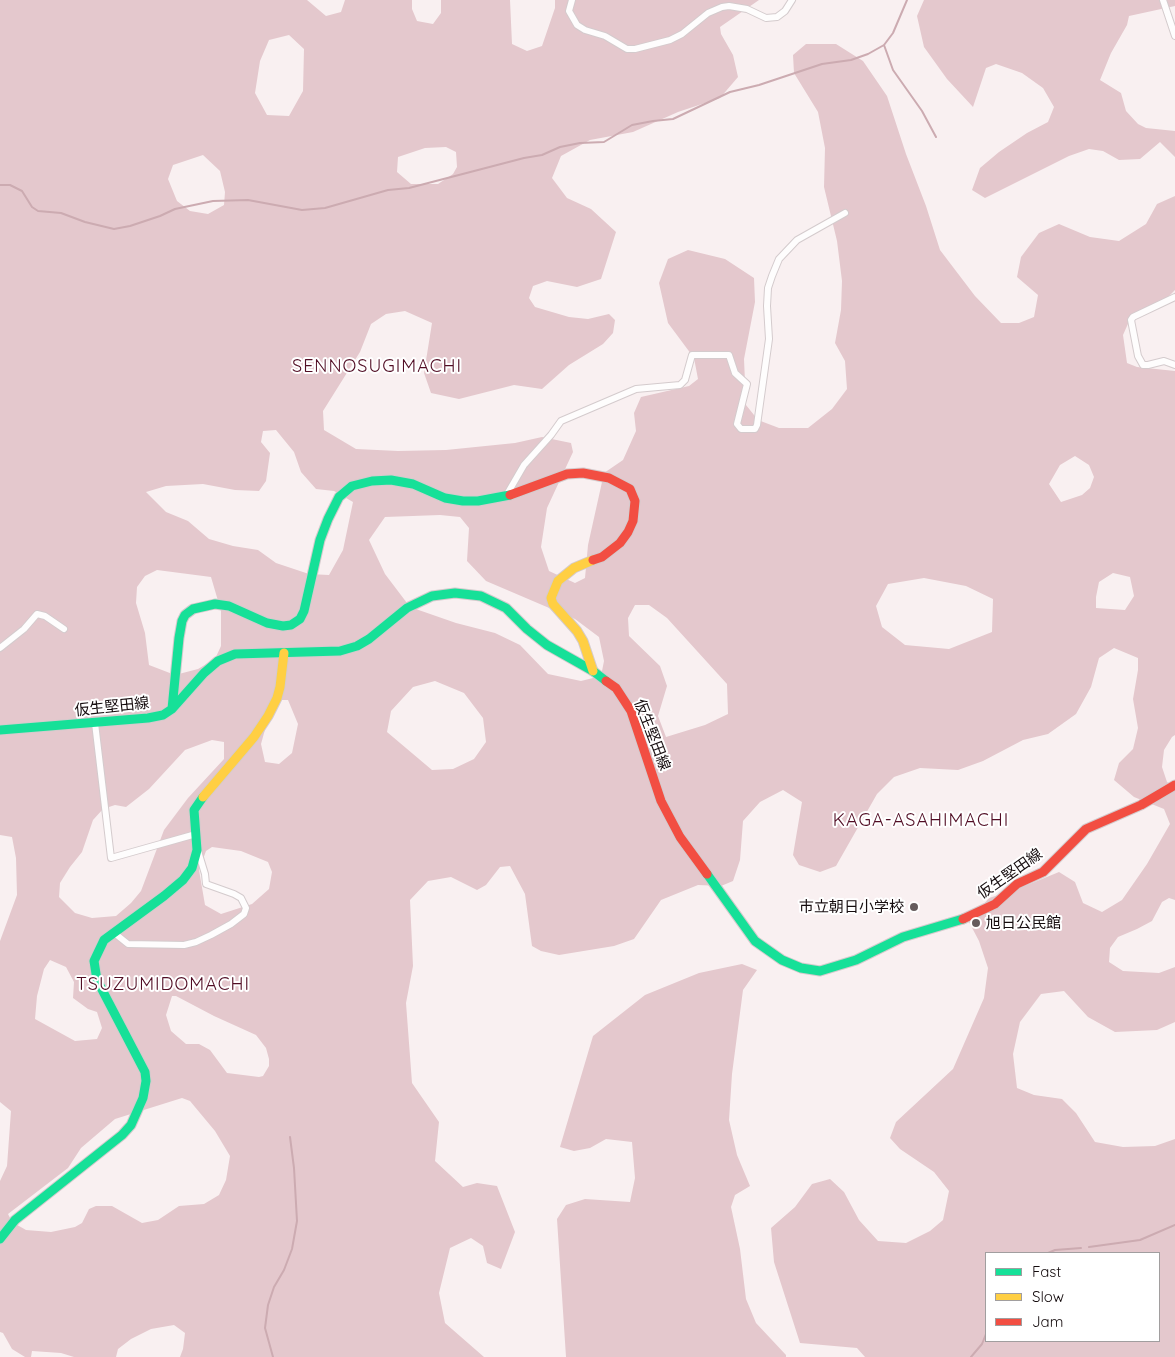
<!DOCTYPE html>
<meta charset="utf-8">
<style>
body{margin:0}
#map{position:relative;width:1175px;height:1357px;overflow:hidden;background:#f9f0f1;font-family:Quicksand,sans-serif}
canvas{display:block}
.legend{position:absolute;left:985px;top:1252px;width:175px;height:90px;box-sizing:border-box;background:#fff;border:1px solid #a19e9f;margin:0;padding:6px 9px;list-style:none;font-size:15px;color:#150c0e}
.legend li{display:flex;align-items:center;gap:10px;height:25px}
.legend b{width:25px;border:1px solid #a19e9f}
</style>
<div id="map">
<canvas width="1175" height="1357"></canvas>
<ul class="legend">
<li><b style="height:6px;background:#16e098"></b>Fast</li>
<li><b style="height:6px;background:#ffcf43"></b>Slow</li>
<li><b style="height:6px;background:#f24e42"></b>Jam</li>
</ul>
</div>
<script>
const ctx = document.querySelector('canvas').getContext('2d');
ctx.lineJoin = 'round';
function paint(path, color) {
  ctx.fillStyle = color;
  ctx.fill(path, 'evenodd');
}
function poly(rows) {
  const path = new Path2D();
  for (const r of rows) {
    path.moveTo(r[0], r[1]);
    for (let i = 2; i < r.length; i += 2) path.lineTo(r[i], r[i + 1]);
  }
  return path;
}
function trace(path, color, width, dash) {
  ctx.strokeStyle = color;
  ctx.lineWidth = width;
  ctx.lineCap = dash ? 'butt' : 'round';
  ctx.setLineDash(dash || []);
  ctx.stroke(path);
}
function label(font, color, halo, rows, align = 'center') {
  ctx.font = font + ' Quicksand,"Noto Sans JP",sans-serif';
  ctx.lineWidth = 4;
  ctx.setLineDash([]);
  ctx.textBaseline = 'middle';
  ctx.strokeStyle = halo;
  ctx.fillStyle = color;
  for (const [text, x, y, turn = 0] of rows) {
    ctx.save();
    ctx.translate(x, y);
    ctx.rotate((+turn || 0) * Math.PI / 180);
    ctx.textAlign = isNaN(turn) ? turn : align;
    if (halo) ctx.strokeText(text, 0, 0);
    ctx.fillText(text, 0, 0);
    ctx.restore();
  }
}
const forest = poly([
 [0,0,307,0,326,16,341,12,345,0,412,0,412,9,417,21,433,24,441,13,441,0,510,0,512,44,527,51,542,46,555,8,555,0,759,0,720,27,721,34,733,55,738,77,720,98,678,112,633,132,590,140,561,156,552,178,567,198,591,209,616,232,601,279,577,287,547,281,533,286,529,298,535,307,569,317,588,319,609,314,615,320,613,333,603,344,569,365,542,389,514,385,459,399,431,393,424,373,432,323,405,311,386,314,371,324,360,352,323,411,324,430,356,449,398,451,446,450,515,443,542,437,571,443,573,452,547,508,541,547,549,571,575,583,585,578,588,545,604,473,623,460,636,431,634,413,641,397,689,386,698,379,694,358,668,323,659,283,668,259,688,250,725,259,754,278,755,302,744,359,746,405,758,420,779,428,808,428,832,409,847,389,845,361,835,343,841,310,842,281,837,241,824,187,825,148,818,112,794,73,793,55,806,44,836,44,863,61,887,96,906,154,926,206,940,250,975,296,1001,323,1019,323,1034,317,1038,295,1017,277,1021,257,1039,233,1059,224,1090,237,1119,241,1146,224,1157,204,1175,196,1175,290,1166,299,1131,317,1123,335,1127,363,1137,367,1175,371,1175,735,1172,737,1164,750,1162,767,1167,782,1175,787,1175,900,1169,898,1162,902,1152,921,1137,929,1118,937,1110,948,1109,962,1123,971,1159,973,1175,967,1175,1022,1157,1030,1115,1032,1088,1017,1064,991,1041,994,1020,1022,1013,1054,1017,1088,1034,1095,1062,1099,1076,1113,1095,1142,1123,1147,1155,1146,1175,1139,1175,1357,865,1357,857,1348,800,1343,774,1262,771,1228,795,1207,812,1184,830,1179,844,1192,859,1220,878,1241,906,1243,930,1231,943,1220,949,1191,934,1172,900,1149,890,1138,896,1122,953,1069,984,998,988,968,979,941,969,922,989,898,1020,888,1059,872,1075,882,1083,903,1102,912,1122,900,1147,864,1170,824,1164,809,1134,797,1114,780,1119,763,1133,749,1138,728,1133,699,1138,670,1138,658,1114,648,1099,658,1091,687,1076,714,1048,734,1023,740,983,761,958,770,920,768,894,777,877,794,836,866,820,872,799,865,793,855,802,802,783,790,760,802,743,821,740,860,733,881,721,886,698,885,661,900,634,939,614,946,559,955,541,951,532,946,525,894,510,866,500,867,486,885,477,890,451,877,428,881,410,900,413,966,406,1003,412,1083,439,1122,435,1161,463,1187,477,1183,497,1186,515,1232,501,1269,487,1263,483,1246,471,1238,450,1248,439,1293,445,1323,484,1357,180,1357,183,1349,185,1333,174,1325,151,1329,131,1339,118,1349,116,1357,74,1357,61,1353,32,1351,31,1357,25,1357,12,1349,3,1333,0,1332,0,1181,7,1166,11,1111,0,1102,0,941,17,895,16,858,12,837,0,835],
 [289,35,304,49,303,91,289,116,267,115,255,93,260,61,269,40],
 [446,147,456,152,457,167,453,174,438,184,411,184,397,172,398,157,425,148],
 [203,155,220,171,225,192,224,205,208,214,190,211,177,201,168,179,173,165],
 [276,430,294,452,301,472,316,489,334,491,353,502,343,550,329,575,309,574,276,563,258,550,233,546,209,539,188,521,166,512,146,492,166,486,203,484,235,490,259,491,266,481,270,453,261,442,263,431],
 [1075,456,1089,465,1094,477,1090,488,1082,495,1061,502,1049,484,1060,465],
 [440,515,460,517,469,528,467,561,486,581,575,619,599,637,604,661,601,676,581,681,548,674,520,645,495,633,456,623,410,607,385,574,369,540,385,517],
 [157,570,211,577,221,611,221,646,215,659,198,669,175,675,149,665,145,633,136,603,137,587,145,576],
 [1113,573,1130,577,1134,596,1125,610,1096,608,1096,597,1099,582],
 [924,578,966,586,993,599,992,632,949,649,905,645,882,627,876,606,888,584],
 [635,605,649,605,667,618,727,684,728,714,705,725,666,737,658,716,667,686,660,666,629,636,628,618],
 [435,681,464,693,483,718,486,742,474,759,453,769,432,770,387,732,391,711,413,687],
 [277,700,288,700,298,724,292,753,279,764,265,762,261,744,271,708],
 [212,740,224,742,224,759,188,798,164,830,141,891,131,903,116,916,92,918,75,913,59,897,60,883,70,867,82,852,93,820,103,809,115,805,126,807,149,789,185,750],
 [212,847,241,851,268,862,272,872,269,889,252,904,221,914,205,905,199,870,206,851],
 [50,960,66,967,74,982,73,998,88,1009,97,1012,102,1028,97,1039,75,1041,35,1019,37,996,44,969],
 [172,996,176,996,214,1016,256,1035,266,1048,269,1059,269,1066,263,1076,259,1077,227,1073,210,1050,199,1044,186,1044,171,1031,166,1015],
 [182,1098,190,1101,215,1131,230,1156,226,1180,219,1195,204,1204,179,1206,158,1220,142,1223,112,1206,96,1206,89,1209,82,1223,75,1227,51,1232,26,1230,12,1222,8,1214,68,1168,81,1148,115,1119],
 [986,1253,1159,1253,1159,1341,986,1341],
 [924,0,1175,0,1175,6,1129,16,1127,25,1111,53,1100,80,1121,93,1126,111,1138,124,1146,128,1175,131,1175,157,1160,142,1140,159,1119,160,1103,151,1089,149,1069,156,985,198,972,190,980,168,999,152,1027,133,1048,122,1054,107,1043,88,1022,73,996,64,986,68,973,107,947,79,924,47,917,16],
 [742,964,757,970,743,990,732,1074,729,1120,737,1155,750,1186,735,1195,731,1207,740,1249,746,1299,756,1323,786,1355,786,1357,566,1357,557,1219,566,1205,585,1199,630,1202,635,1178,632,1142,606,1139,590,1148,574,1151,560,1147,593,1036,645,995,699,973]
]);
const stream = poly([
 [884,45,893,70,922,111,936,137],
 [0,185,10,185,22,191,32,207,38,211,61,213,85,222,114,229,130,226,160,216,175,209,213,201,248,200,302,210,325,208,388,190,409,188,524,158,542,155,560,147,580,143,604,142,632,125,653,121,673,119,730,92,759,85,822,64,851,60,868,54,884,45,893,33,907,0],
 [1089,1247,1140,1240,1175,1225],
 [1048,1253,1055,1250,1081,1248],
 [273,1357,265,1328,268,1305,274,1287,284,1270,292,1249,297,1221,294,1168,290,1137],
 [971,1357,982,1344,986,1334]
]);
const street = poly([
 [572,0,569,11,577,25,585,30,605,36,627,49,635,49,670,40,682,34,708,13,722,7,729,6,747,9,766,18,777,17,785,11,792,0],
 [1163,0,1175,36],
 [1175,297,1133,317,1131,320,1138,356,1143,365,1148,365,1164,361,1175,365],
 [506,496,524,465,551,435,561,421,636,389,680,385,685,380,692,355,729,355,735,373,747,384,737,424,741,429,755,429,757,425,769,339,767,306,768,288,772,276,779,259,797,240,845,213],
 [0,648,24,629,37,614,45,616,64,629],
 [95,723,111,858,196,834],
 [113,932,128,944,184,945,196,942,211,935,231,924,244,914,246,908,241,898,234,894,206,884,205,874,198,851]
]);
const fast = poly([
 [172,709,179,638,182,621,185,615,193,609,215,604,229,606,267,623,283,626,291,625,300,619,304,611,320,540,328,519,339,497,352,486,372,481,391,480,413,484,445,498,463,501,478,501,510,495],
 [0,730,148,718,163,715,172,709,204,673,218,661,235,654,340,651,357,646,369,639,407,608,432,596,455,593,481,596,506,608,527,629,547,645,593,671,606,681],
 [707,874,755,941,782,960,801,968,820,971,856,960,903,937,963,919],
 [0,1239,15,1220,122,1135,131,1125,143,1098,146,1081,145,1072,97,980,94,961,104,940,164,896,183,880,192,868,197,850,194,810,203,797]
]);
const slow = poly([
 [593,671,583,641,577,631,553,604,551,598,558,581,574,568,593,560],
 [203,797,254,737,268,716,277,698,280,687,284,653]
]);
const jam = poly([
 [510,495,567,474,583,473,609,478,630,489,635,501,633,521,628,532,620,543,602,557,593,560],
 [606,681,616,688,631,711,661,801,680,837,707,874],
 [963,919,995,904,1017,884,1043,872,1086,829,1141,805,1175,785]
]);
const markers = [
 [914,907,5,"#655c5d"],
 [976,923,5,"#655c5d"]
];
const streetNames = [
 ["仮生堅田線",112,707,-6],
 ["仮生堅田線",652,735,69],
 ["仮生堅田線",1010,874,-35]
];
const poiNames = [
 ["市立朝日小学校",904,907],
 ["旭日公民館",986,923,"left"]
];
const quarterNames = [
 ["SENNOSUGIMACHI",377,367],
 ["KAGA-ASAHIMACHI",921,821],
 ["TSUZUMIDOMACHI",163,985]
];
paint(forest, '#e4c8cd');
trace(stream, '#ccabb1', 2);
trace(street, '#d4cbcd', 8);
trace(fast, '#d4cbcd', 11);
trace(slow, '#d4cbcd', 11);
trace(jam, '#d4cbcd', 11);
trace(street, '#fefdfd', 6);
trace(fast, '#16e098', 9);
trace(slow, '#ffcf43', 9);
trace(jam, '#f24e42', 9);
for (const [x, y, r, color] of markers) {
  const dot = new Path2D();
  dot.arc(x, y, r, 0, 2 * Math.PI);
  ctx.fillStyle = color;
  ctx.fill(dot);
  trace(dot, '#fff', 2);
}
label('15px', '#150c0e', '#fff', streetNames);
label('15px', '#150c0e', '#fff', poiNames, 'right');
ctx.letterSpacing = '1px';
label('18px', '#510d24', '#fff', quarterNames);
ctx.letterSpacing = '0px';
</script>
